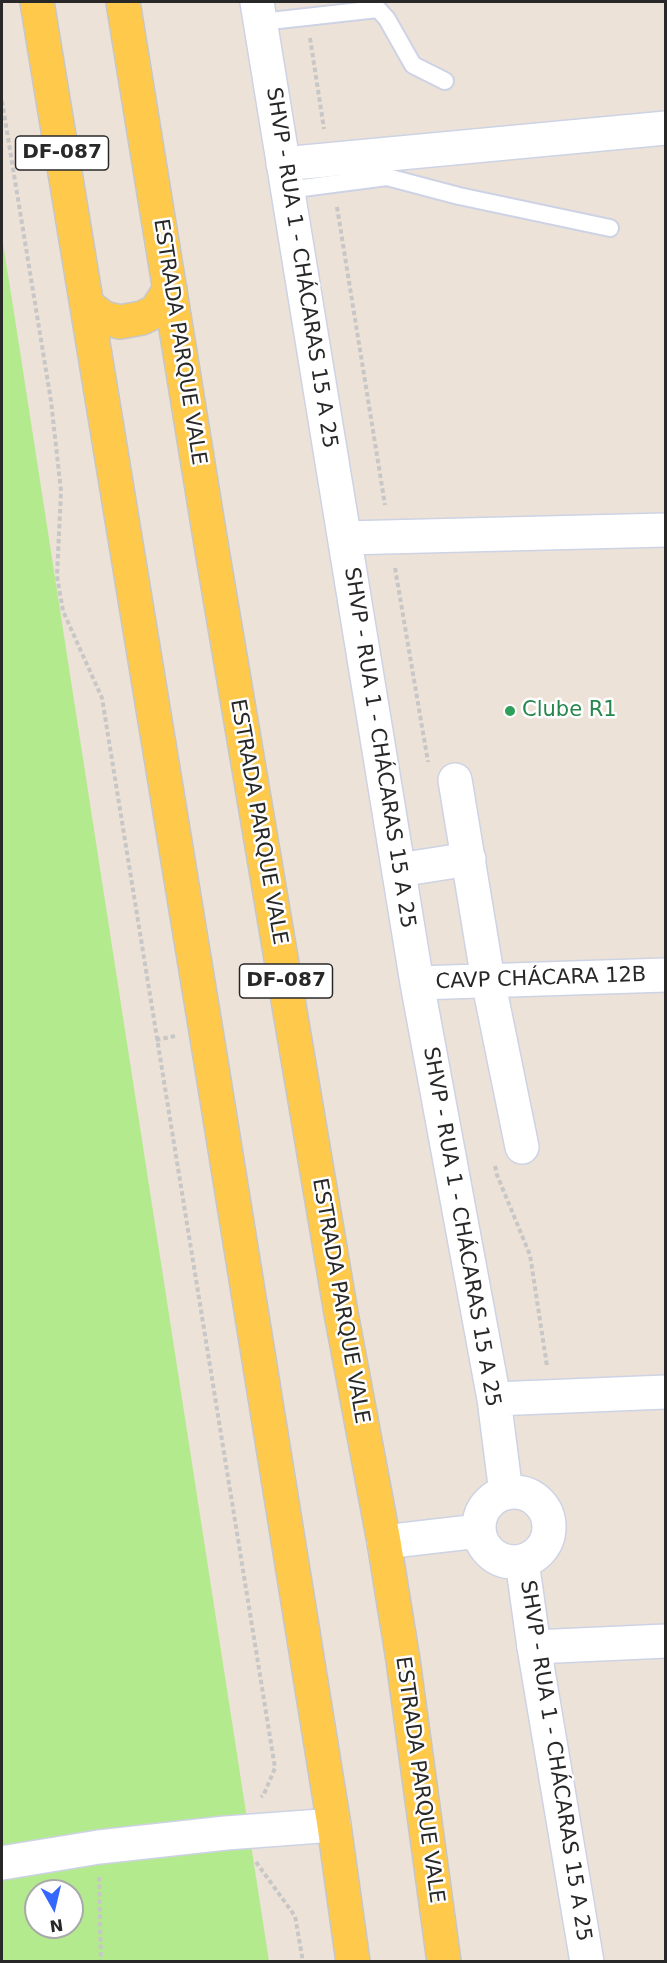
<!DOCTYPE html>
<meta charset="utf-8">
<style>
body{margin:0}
#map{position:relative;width:667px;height:1963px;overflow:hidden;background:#ede2d8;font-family:"DejaVu Sans",sans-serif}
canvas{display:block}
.frame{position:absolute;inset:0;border:3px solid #282828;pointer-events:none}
.north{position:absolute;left:24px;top:1879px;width:60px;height:60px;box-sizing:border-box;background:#fff;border:2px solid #a9a9a9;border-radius:50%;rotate:172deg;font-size:16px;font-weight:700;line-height:24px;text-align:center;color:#282828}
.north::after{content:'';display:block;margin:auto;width:21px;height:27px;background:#3367ff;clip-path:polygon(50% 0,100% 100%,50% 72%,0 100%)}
</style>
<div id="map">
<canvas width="667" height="1963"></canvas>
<div class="frame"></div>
<div class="north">N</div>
</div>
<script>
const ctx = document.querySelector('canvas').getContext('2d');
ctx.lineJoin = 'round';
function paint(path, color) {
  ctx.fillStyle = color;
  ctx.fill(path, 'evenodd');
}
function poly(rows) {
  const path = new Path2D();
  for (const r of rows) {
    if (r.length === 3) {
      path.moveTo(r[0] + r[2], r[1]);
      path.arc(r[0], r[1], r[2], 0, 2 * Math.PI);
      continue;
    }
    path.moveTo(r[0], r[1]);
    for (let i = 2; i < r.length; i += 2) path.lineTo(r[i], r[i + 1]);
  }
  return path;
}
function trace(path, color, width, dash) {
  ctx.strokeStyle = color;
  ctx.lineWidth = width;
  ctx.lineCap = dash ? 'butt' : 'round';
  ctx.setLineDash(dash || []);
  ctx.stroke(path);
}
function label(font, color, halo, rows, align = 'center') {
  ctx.font = font + ' "DejaVu Sans",sans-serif';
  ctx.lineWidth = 5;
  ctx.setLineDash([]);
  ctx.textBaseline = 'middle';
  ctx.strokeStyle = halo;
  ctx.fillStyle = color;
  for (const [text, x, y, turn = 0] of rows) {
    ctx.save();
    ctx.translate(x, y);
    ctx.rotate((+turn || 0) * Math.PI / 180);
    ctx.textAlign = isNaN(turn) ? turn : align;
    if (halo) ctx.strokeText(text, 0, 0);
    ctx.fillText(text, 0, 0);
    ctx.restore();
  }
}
const green = poly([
 [2,237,15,319,269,1961,2,1961],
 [36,1891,72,1891,72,1927,36,1927]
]);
const path = poly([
 [310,38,324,129],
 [2,101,51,401,61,491,57,576,63,611,102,698,275,1768,264,1794,261,1797],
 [337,207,385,505],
 [395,568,428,762],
 [156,1040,175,1036],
 [495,1166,497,1175,530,1255,547,1366],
 [256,1862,295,1916,303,1962],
 [99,1877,101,1962]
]);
const lane = poly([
 [261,22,378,9,387,19,413,65,445,81],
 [287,190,387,177,459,196,610,228]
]);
const street = poly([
 [257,2,417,983,494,1399,506,1493],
 [283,164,666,128],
 [345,538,666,530],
 [455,780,488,980,522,1147],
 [399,870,469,859],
 [417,983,666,975],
 [494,1399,666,1392],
 [534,1647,666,1641],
 [2,1863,99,1847,226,1833,334,1825]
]);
const secondary = poly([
 [514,1527,35],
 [384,1542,479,1531],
 [522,1561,534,1647,587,1962]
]);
const primary = poly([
 [37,2,206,1031,334,1825,353,1962],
 [123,2,212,550,341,1313,384,1542,403,1660,444,1962],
 [87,305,104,318,120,322,142,318,156,311,170,289]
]);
const markers = [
 [510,711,6,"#2e9e5b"]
];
const shields = [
 [62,153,93],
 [286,981,93]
];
const shieldNames = [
 ["DF-087",62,153],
 ["DF-087",286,981]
];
const streetNames = [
 ["SHVP - RUA 1 - CHÁCARAS 15 A 25",301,268,81],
 ["ESTRADA PARQUE VALE",179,342,81],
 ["SHVP - RUA 1 - CHÁCARAS 15 A 25",379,748,81],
 ["ESTRADA PARQUE VALE",258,822,80],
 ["CAVP CHÁCARA 12B",541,979,-2],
 ["SHVP - RUA 1 - CHÁCARAS 15 A 25",461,1227,80],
 ["ESTRADA PARQUE VALE",340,1301,80],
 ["SHVP - RUA 1 - CHÁCARAS 15 A 25",555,1761,81],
 ["ESTRADA PARQUE VALE",419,1780,82]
];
const leisureNames = [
 ["Clube R1",522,711]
];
paint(green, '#b3ea8d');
trace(lane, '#cdd3e4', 20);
trace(street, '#cdd3e4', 36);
trace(secondary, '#cdd3e4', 36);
trace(primary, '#c7c7c7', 36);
trace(path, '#c7c7c7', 4, [4.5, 3]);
trace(lane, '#fff', 16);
trace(street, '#fff', 33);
trace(secondary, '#fff', 33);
trace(primary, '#ffc94b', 33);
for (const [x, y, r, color] of markers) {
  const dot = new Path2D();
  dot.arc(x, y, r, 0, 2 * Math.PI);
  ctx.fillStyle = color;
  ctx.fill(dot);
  trace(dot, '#fff', 2);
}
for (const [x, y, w] of shields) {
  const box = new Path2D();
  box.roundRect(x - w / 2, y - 17, w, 34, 4.5);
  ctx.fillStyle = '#fff';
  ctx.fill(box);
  trace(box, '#282828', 1.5);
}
label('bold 20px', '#282828', null, shieldNames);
label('21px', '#282828', '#fff', streetNames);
label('21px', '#27864d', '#fff', leisureNames, 'left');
</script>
